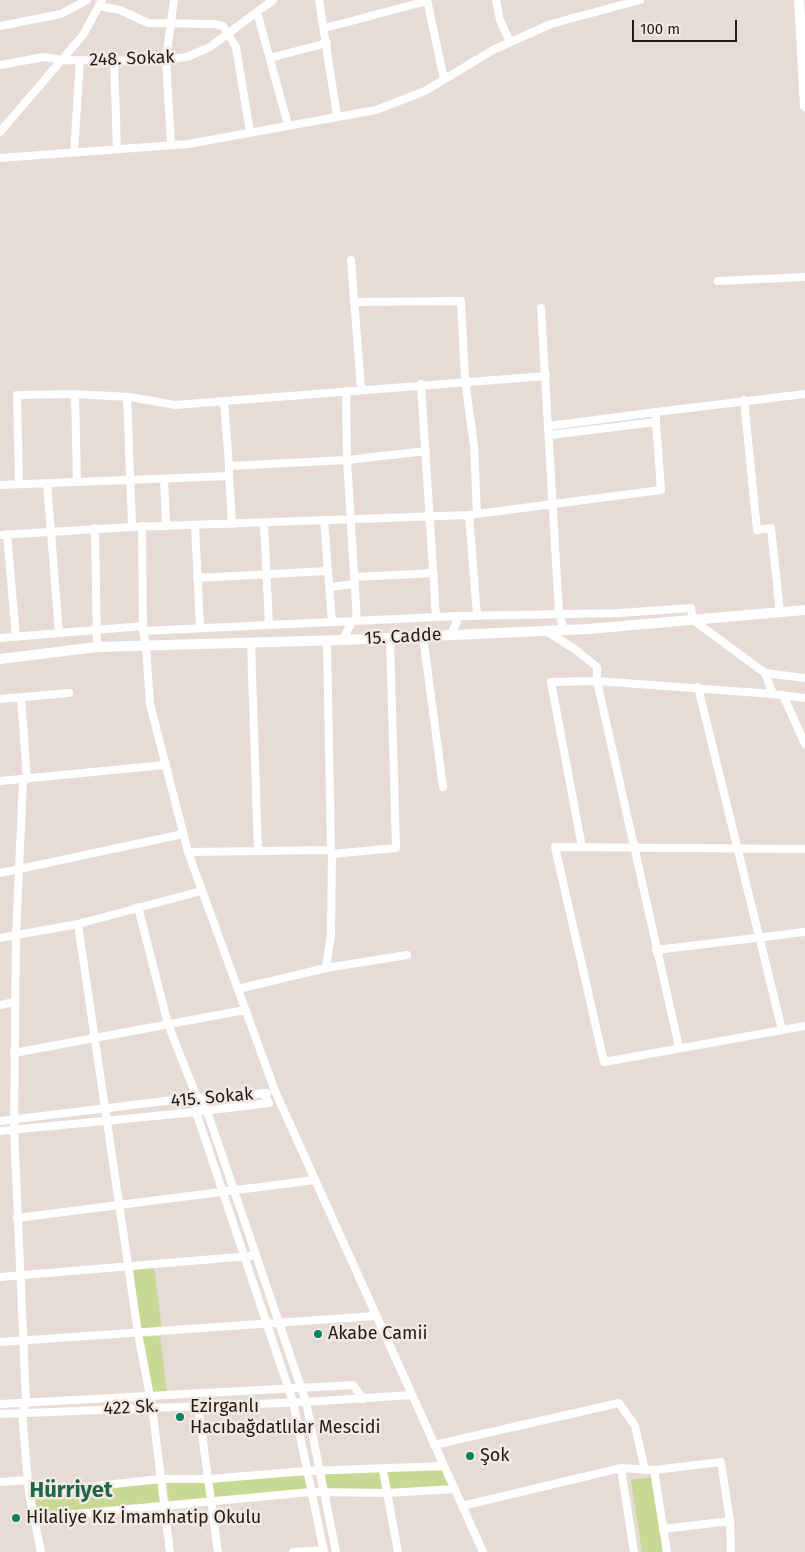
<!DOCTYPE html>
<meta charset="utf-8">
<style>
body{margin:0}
#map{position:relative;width:805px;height:1552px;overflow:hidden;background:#e6dcd5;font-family:"Fira Sans",sans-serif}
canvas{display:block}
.scale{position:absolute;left:632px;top:20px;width:105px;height:22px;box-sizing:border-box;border:2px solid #201c19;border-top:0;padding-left:6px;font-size:15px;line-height:18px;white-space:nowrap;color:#201c19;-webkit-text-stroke:4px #f3e9e2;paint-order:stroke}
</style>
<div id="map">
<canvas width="805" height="1552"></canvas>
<div class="scale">100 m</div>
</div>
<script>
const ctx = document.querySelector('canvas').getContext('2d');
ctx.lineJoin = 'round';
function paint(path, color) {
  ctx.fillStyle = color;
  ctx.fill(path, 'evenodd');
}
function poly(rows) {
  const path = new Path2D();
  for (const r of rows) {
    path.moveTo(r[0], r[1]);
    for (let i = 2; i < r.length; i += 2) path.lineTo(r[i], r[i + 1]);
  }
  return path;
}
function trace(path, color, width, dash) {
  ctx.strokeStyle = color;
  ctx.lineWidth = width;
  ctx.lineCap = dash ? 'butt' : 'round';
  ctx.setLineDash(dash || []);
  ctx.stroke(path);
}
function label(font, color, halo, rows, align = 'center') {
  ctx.font = font + ' "Fira Sans",sans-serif';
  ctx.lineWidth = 5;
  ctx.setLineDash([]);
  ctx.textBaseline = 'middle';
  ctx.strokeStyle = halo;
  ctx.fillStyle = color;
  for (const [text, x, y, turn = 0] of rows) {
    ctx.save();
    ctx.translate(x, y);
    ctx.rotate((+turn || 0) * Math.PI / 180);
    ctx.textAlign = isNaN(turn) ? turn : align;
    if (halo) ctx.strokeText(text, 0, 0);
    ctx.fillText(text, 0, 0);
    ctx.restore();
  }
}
const green = poly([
 [154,1267,162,1329,140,1330,133,1269],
 [160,1336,167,1392,151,1393,142,1337],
 [444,1466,455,1489,324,1493,320,1471],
 [304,1474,309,1490,214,1499,212,1482],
 [651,1477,663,1552,642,1552,631,1480],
 [159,1482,161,1503,39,1513,35,1496],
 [167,1482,206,1483,207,1498,169,1502]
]);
const street = poly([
 [319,0,337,116],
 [427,0,444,79],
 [496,0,500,20,510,42],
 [99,6,120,10,148,23,214,24,223,26,236,47,250,132],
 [257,12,288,125],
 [0,26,61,14,87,0],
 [325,28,427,1],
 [270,58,327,43],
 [114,60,117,149],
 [0,65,44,57,63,60,154,61,187,57,210,47,273,0],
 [0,132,83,35,102,0],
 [171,145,166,59,174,0],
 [74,152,80,60],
 [0,158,188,144,376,110,425,91,493,50,551,24,640,0],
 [351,260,361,389],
 [718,281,805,277],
 [354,302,461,301,465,380,474,446,477,513],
 [541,308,559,613,564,630],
 [421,384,436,617],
 [346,391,347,460,357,621],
 [75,394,77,482],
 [127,397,132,527],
 [744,400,757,530,771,528,780,613],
 [224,401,229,466],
 [656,422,656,412,805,394],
 [549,426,656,412],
 [229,476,232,524],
 [164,479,166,526],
 [47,483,59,633],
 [19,484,17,395,75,394,130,397,175,405,546,376],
 [0,485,229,476,229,466,347,460,426,451],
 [469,515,477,615],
 [324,520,332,622],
 [264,523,269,625],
 [195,525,200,628],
 [142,526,143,631,146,646,150,704,188,852,275,1091,483,1552],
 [95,528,97,647],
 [7,534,16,637],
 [0,535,132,527,469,515,661,490,656,422,550,435],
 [354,577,434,573],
 [197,578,327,571],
 [329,587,355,584],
 [143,631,459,616,620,613,691,608,693,620,765,673,773,694,805,698],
 [546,631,576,650,597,667,597,681,773,694],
 [451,635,459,616],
 [423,636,443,787],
 [0,638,143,626],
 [327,640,331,850],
 [343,640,352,621],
 [251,643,258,851],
 [765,673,805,678],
 [698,687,782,1030],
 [783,695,805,744],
 [21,697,27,779],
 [0,699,69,693],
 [23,780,16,935,14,1129,26,1402,22,1413,29,1493,41,1552],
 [0,781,165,765],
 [582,847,551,682,597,681,679,1047],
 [805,849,555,847,604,1062,805,1026],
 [188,852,331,850,332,854,396,848,390,638],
 [0,873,183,834],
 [138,907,168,1024,197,1098,207,1111,306,1402,336,1552],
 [78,924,138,1333,152,1407,170,1552],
 [0,938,78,924,201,891],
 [656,950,805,932],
 [326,968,331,935,332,854],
 [238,989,326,968,407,955],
 [0,1005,14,1002],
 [14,1053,245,1010],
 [197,1098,196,1112,293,1402,324,1552],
 [0,1121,174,1100,267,1093],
 [0,1131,196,1112,269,1103,263,1093],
 [17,1218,315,1180],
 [0,1277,250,1256],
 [0,1342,376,1316],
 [0,1404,353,1385,363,1399],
 [198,1405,218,1552],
 [0,1414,306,1402,412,1395],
 [434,1445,619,1403,635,1426,645,1470],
 [621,1468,654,1470,667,1552],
 [383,1470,398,1552],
 [654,1470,721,1462,730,1521,731,1552],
 [0,1482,28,1480],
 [29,1493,161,1479,209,1479,307,1471,444,1466],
 [462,1506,621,1468,634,1552],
 [34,1518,311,1492,387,1493,455,1489],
 [663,1529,730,1521],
 [293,1552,323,1550]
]);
const secondary = poly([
 [799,0,805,106],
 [0,659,97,647,343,640,588,629,805,610]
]);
const markers = [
 [318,1334,5,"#0e8363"],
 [180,1417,5,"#0e8363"],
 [470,1456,5,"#0e8363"],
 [16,1518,5,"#0e8363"]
];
const streetNames = [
 ["248. Sokak",132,59,-2],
 ["15. Cadde",403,637,-3],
 ["415. Sokak",212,1098,-5],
 ["422 Sk.",131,1408,-3]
];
const poiNames = [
 ["Akabe Camii",328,1334],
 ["Ezirganlı",190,1407],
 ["Hacıbağdatlılar Mescidi",190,1428],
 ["Şok",480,1456],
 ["Hilaliye Kız İmamhatip Okulu",26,1518]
];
const districtNames = [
 ["Hürriyet",71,1491]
];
paint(green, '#c9d995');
trace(street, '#fff', 8);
trace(secondary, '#fff', 10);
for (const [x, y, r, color] of markers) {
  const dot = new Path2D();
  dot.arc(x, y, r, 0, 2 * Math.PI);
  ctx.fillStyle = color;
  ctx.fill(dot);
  trace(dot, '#f3e9e2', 2);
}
label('18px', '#201c19', '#f3e9e2', streetNames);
label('18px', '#201c19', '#f3e9e2', poiNames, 'left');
label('bold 22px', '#1e664e', '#f3e9e2', districtNames);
</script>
